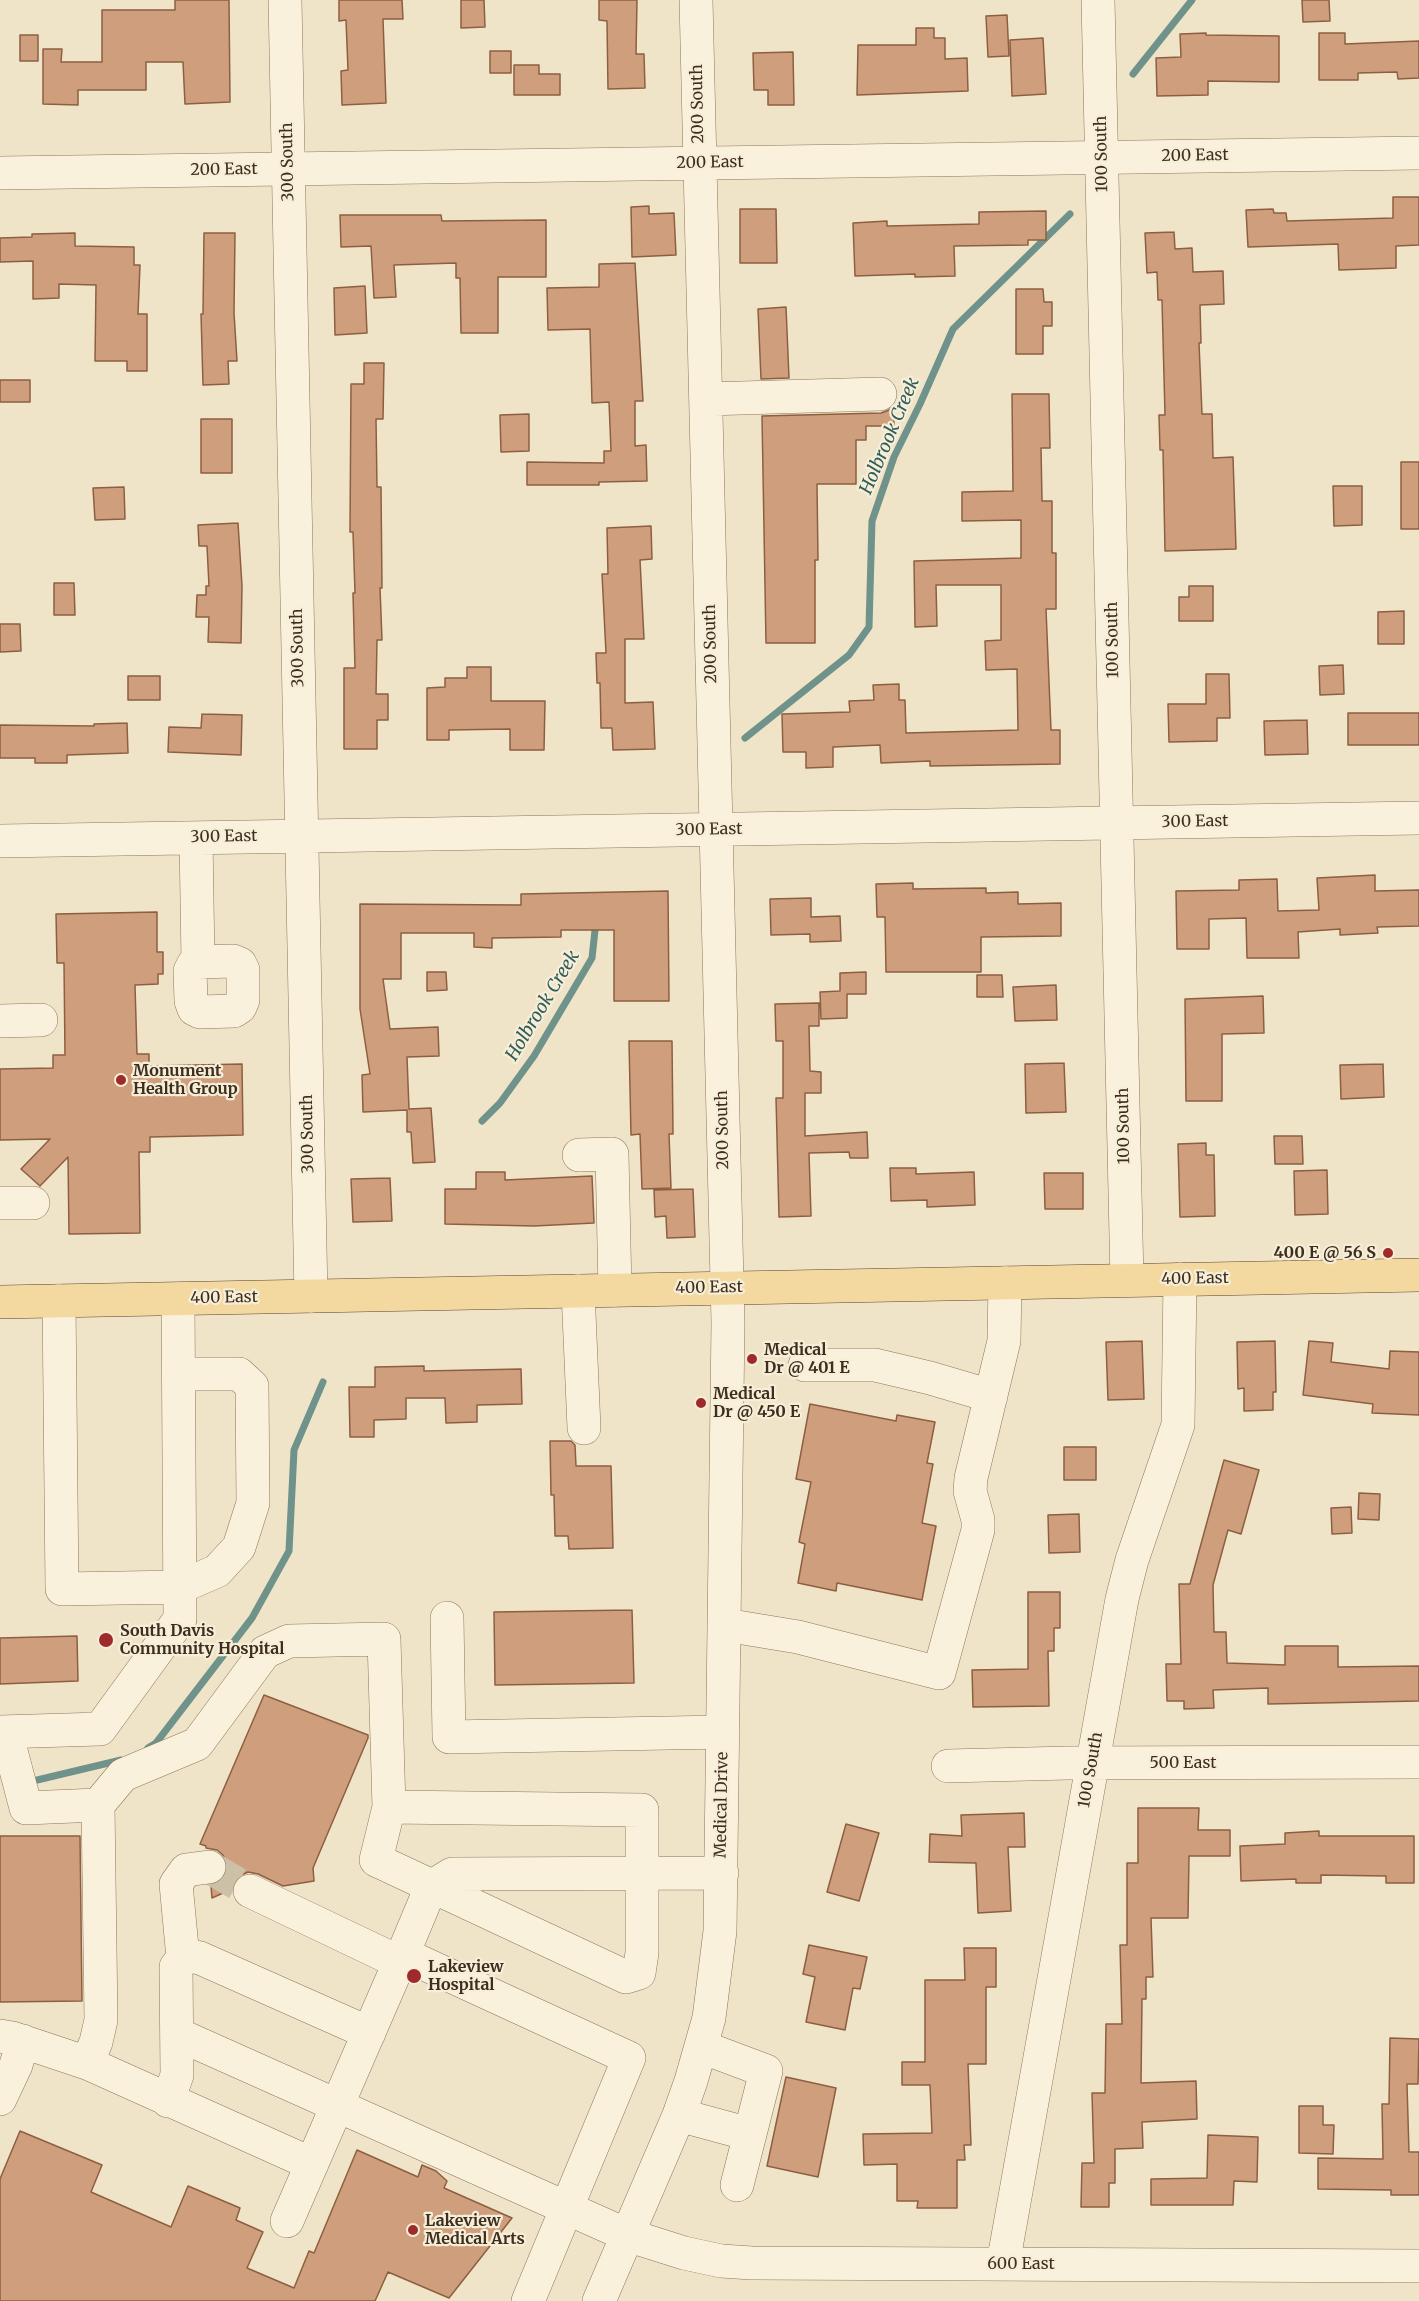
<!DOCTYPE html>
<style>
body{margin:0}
canvas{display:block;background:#f0e4c8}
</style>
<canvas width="1419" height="2301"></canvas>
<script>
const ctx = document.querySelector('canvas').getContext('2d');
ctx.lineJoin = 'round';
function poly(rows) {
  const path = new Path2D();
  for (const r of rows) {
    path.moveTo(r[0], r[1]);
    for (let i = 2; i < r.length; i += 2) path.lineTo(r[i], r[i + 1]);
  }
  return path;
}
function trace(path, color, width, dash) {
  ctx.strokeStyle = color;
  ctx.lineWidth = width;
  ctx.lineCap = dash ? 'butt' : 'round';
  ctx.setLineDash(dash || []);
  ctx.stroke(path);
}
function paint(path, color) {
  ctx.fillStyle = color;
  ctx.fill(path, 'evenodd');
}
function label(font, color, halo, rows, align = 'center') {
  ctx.font = font + ' Merriweather,serif';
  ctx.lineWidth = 4.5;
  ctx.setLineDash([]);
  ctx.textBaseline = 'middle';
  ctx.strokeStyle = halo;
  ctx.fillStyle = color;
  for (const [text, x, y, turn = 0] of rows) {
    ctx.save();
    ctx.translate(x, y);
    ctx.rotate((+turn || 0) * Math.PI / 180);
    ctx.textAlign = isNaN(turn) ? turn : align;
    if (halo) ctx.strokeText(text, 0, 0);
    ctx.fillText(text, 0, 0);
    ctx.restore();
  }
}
const stream = poly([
 [1133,74,1192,0],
 [745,738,849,655,869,627,872,521,894,457,920,404,953,329,1070,214],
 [482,1121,500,1103,534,1056,592,958,596,921],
 [148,1748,156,1743,252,1618,289,1551,294,1450,323,1382],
 [33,1781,121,1760]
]);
const building = poly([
 [175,0,229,0,230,102,185,104,183,62,146,62,146,90,78,90,78,105,43,104,43,49,62,49,61,62,102,62,102,10,175,10,175,0],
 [339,0,402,0,403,19,383,19,386,103,342,105,341,71,348,70,346,20,339,21,339,0],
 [461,0,484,0,485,27,461,28,461,0],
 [599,0,637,0,636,54,644,54,645,88,608,89,607,21,599,20,599,0],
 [1302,0,1329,0,1330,21,1303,22,1302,0],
 [1007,15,1009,56,988,57,986,16,1007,15],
 [916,28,934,28,934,38,945,38,945,59,967,58,968,91,857,95,858,45,916,45,916,28],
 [1206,33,1206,35,1279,36,1279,82,1208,81,1208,95,1157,96,1156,58,1181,57,1180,34,1206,33],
 [1319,33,1345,33,1345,44,1419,41,1419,78,1398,79,1397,72,1358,73,1358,80,1319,80,1319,33],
 [20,35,38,35,38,61,20,61,20,35],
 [1043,38,1046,94,1012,96,1010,40,1043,38],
 [490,51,511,51,511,73,490,73,490,51],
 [793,52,794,105,768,105,768,90,754,90,753,53,793,52],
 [514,65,539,65,539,74,560,74,560,95,514,95,514,65],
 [1393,197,1419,197,1419,245,1396,246,1396,268,1339,270,1338,244,1248,247,1246,210,1273,209,1274,213,1286,213,1287,221,1393,218,1393,197],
 [649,206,649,214,674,213,676,255,632,257,631,207,649,206],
 [740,209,776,209,777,263,740,263,740,209],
 [1046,211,1046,240,1028,240,1028,245,954,246,955,276,915,277,915,274,855,276,853,223,887,221,887,226,979,224,979,212,1046,211],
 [340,215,441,215,442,221,546,220,546,277,498,277,498,333,461,333,460,278,456,278,456,263,394,265,396,297,374,298,371,246,341,247,340,215],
 [1174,232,1175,249,1192,248,1193,272,1223,271,1224,304,1200,305,1201,343,1199,343,1202,414,1212,414,1213,458,1233,457,1236,549,1165,551,1163,450,1160,450,1159,415,1165,415,1162,300,1158,300,1157,272,1147,273,1145,233,1174,232],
 [75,233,75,246,134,247,134,265,140,265,138,314,147,314,147,371,127,371,127,361,95,361,96,285,59,284,59,298,33,299,33,261,0,262,0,238,32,237,32,234,75,233],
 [204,233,235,233,234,313,237,361,228,361,229,384,203,385,201,314,203,314,204,233],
 [635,263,643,401,635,401,635,446,646,445,647,481,599,482,599,485,527,485,527,462,604,463,604,451,611,451,609,402,592,403,590,329,548,330,547,288,599,287,599,264,635,263],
 [365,286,367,333,335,335,334,288,365,286],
 [1016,289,1043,289,1044,302,1052,302,1052,326,1043,326,1043,354,1016,354,1016,289],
 [786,307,789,378,761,379,758,309,786,307],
 [364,363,384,363,383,419,376,419,377,487,381,487,382,588,380,588,382,640,377,640,376,694,388,694,388,720,377,720,377,749,344,749,344,668,355,668,353,593,355,593,353,532,350,532,351,384,364,384,364,363],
 [0,380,30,380,30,402,0,402,0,380],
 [1012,394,1049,394,1050,448,1041,448,1042,501,1052,501,1052,553,1056,553,1056,609,1046,609,1051,730,1060,730,1060,764,930,766,930,761,881,763,880,745,833,747,833,767,806,768,806,752,783,752,782,714,850,712,849,701,874,700,873,685,899,684,899,700,905,700,906,733,1018,730,1017,669,986,670,985,641,1001,640,1001,585,936,585,937,626,915,627,914,561,1021,558,1021,520,962,521,962,492,1013,491,1012,394],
 [893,406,894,426,866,426,866,440,856,440,856,484,817,484,818,560,815,560,815,643,766,643,762,416,881,413,889,410,893,406],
 [529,414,529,451,501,452,500,415,529,414],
 [201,419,232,419,232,473,201,473,201,419],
 [1401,462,1419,462,1419,529,1401,529,1401,462],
 [1333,486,1362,486,1362,525,1334,526,1333,486],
 [124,487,125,519,95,520,93,488,124,487],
 [238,523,242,586,241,643,208,642,209,617,196,617,197,595,206,595,206,586,209,586,207,546,199,546,198,525,238,523],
 [651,526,652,559,640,560,644,639,625,639,625,703,653,702,655,749,613,750,612,728,601,728,600,683,597,683,596,653,606,653,602,574,608,574,607,528,651,526],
 [54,583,74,583,75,615,54,615,54,583],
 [1189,586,1213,586,1213,621,1179,621,1179,597,1189,597,1189,586],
 [1404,611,1404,644,1378,644,1378,612,1404,611],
 [0,624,20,624,21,651,0,652,0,624],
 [1343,665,1344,694,1320,695,1319,666,1343,665],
 [467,667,491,667,491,701,545,701,544,750,510,750,510,729,449,730,449,740,427,740,427,688,445,687,445,678,467,678,467,667],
 [1206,674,1229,674,1230,718,1217,718,1217,741,1169,742,1168,704,1206,704,1206,674],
 [128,676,160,676,160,700,128,700,128,676],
 [1348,713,1419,713,1419,745,1348,745,1348,713],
 [202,714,242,715,241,755,168,752,169,727,201,728,202,714],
 [1307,720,1308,754,1265,755,1264,721,1307,720],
 [127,723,128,753,67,755,67,763,35,763,35,758,0,758,0,725,94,726,94,724,127,723],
 [1375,875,1375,891,1419,890,1419,926,1377,927,1378,933,1340,935,1340,929,1298,932,1299,958,1247,958,1246,918,1209,919,1209,949,1177,949,1176,891,1239,890,1239,880,1277,879,1278,911,1319,910,1317,878,1375,875],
 [913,883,913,889,986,888,986,893,1018,892,1018,904,1061,903,1061,936,981,937,981,972,886,972,885,917,877,917,876,884,913,883],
 [668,891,669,1001,614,1001,614,930,561,930,561,937,492,938,492,948,474,947,474,933,401,933,401,979,383,979,390,1029,438,1027,439,1056,407,1057,409,1109,431,1108,435,1162,413,1163,411,1132,407,1132,407,1110,363,1112,362,1075,370,1074,360,1009,360,904,521,905,521,894,668,891],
 [811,898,811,917,840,916,841,941,810,942,810,934,771,935,770,899,811,898],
 [157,912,157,952,163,952,163,974,158,974,158,984,135,985,137,1054,149,1054,149,1066,242,1064,243,1135,150,1137,150,1152,139,1152,140,1233,69,1234,68,1157,40,1186,21,1169,50,1139,0,1140,0,1069,53,1068,53,1055,65,1055,64,963,57,963,56,914,157,912],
 [427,972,446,972,447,990,427,991,427,972],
 [866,972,866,994,847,994,847,1018,821,1019,820,992,840,991,840,973,866,972],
 [977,975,1002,975,1003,997,977,997,977,975],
 [1056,985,1057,1020,1015,1021,1013,987,1056,985],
 [1263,996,1264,1033,1222,1034,1222,1101,1186,1101,1185,999,1263,996],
 [819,1003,819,1026,809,1026,810,1071,821,1072,821,1093,805,1093,805,1136,867,1132,868,1158,850,1158,849,1152,809,1153,811,1216,779,1217,776,1098,783,1098,783,1041,776,1041,775,1004,819,1003],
 [629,1041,672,1041,673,1134,669,1134,671,1188,642,1189,640,1134,631,1135,629,1041],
 [1064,1063,1066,1112,1026,1113,1025,1064,1064,1063],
 [1383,1064,1384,1097,1341,1099,1340,1065,1383,1064],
 [1274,1136,1302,1136,1303,1164,1275,1164,1274,1136],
 [1206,1143,1206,1155,1214,1155,1215,1216,1180,1217,1178,1144,1206,1143],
 [890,1168,916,1168,916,1174,974,1172,975,1205,927,1207,927,1200,891,1201,890,1168],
 [1327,1170,1328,1214,1295,1215,1294,1171,1327,1170],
 [476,1172,505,1172,505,1180,592,1176,594,1223,534,1226,445,1224,445,1189,476,1189,476,1172],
 [1044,1173,1083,1173,1083,1209,1045,1209,1044,1173],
 [390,1178,392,1221,353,1222,351,1179,390,1178],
 [693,1189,695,1237,667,1238,666,1216,655,1217,654,1190,693,1189],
 [1142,1341,1144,1399,1108,1400,1106,1342,1142,1341],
 [1275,1341,1276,1392,1273,1392,1273,1410,1244,1411,1244,1388,1238,1389,1237,1342,1275,1341],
 [1309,1341,1333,1343,1331,1362,1389,1369,1390,1351,1419,1352,1419,1415,1372,1413,1373,1404,1303,1395,1309,1341],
 [424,1366,424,1371,521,1369,522,1404,477,1405,477,1422,446,1423,445,1398,406,1398,406,1419,374,1420,374,1437,350,1437,349,1387,375,1387,375,1367,424,1366],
 [810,1404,896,1421,897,1415,935,1422,927,1463,933,1464,922,1523,936,1526,922,1600,837,1583,836,1591,798,1583,805,1544,799,1542,811,1482,796,1479,810,1404],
 [550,1441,571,1441,575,1445,576,1466,611,1466,613,1548,569,1549,568,1536,555,1536,554,1495,551,1495,550,1441],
 [1064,1447,1096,1447,1096,1480,1064,1480,1064,1447],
 [1224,1460,1259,1470,1241,1534,1228,1530,1213,1585,1214,1632,1226,1632,1227,1663,1285,1665,1285,1646,1338,1646,1338,1667,1419,1666,1419,1701,1268,1704,1268,1688,1213,1690,1214,1708,1184,1709,1184,1701,1167,1701,1166,1664,1181,1664,1179,1584,1190,1584,1224,1460],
 [1359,1493,1380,1494,1379,1520,1358,1519,1359,1493],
 [1351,1507,1352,1533,1332,1534,1331,1508,1351,1507],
 [1079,1514,1080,1552,1049,1553,1048,1515,1079,1514],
 [1028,1592,1060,1592,1060,1628,1054,1628,1054,1651,1048,1651,1049,1706,973,1707,972,1670,1028,1669,1028,1592],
 [632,1610,634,1683,495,1685,494,1612,632,1610],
 [77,1636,78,1681,0,1684,0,1638,77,1636],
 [264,1695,368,1735,368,1738,313,1868,314,1881,283,1886,258,1874,248,1872,239,1876,233,1882,232,1889,212,1898,211,1886,221,1881,226,1874,227,1864,223,1855,217,1850,206,1848,206,1846,200,1844,264,1695],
 [1138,1808,1199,1808,1198,1830,1230,1830,1230,1856,1189,1856,1188,1918,1151,1918,1153,1977,1146,1977,1146,1999,1142,1999,1141,2083,1196,2081,1197,2119,1142,2122,1143,2148,1115,2149,1115,2183,1109,2183,1109,2207,1081,2207,1082,2163,1094,2163,1092,2093,1105,2093,1106,2024,1122,2024,1120,1945,1127,1945,1127,1863,1138,1863,1138,1808],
 [1024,1813,1025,1847,1008,1847,1011,1911,978,1913,976,1863,929,1862,930,1834,962,1836,961,1815,1024,1813],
 [846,1824,879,1833,859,1901,827,1892,846,1824],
 [1319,1831,1319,1836,1414,1836,1414,1883,1386,1883,1386,1876,1321,1875,1321,1883,1296,1883,1296,1879,1241,1881,1240,1846,1285,1844,1285,1833,1319,1831],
 [0,1836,80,1836,82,2001,0,2002,0,1836],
 [809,1945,867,1957,860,1989,853,1988,845,2030,806,2022,815,1977,803,1974,809,1945],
 [964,1948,996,1948,996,1987,986,1987,986,2064,968,2064,971,2145,964,2145,965,2160,957,2160,957,2208,917,2208,918,2201,897,2201,897,2164,864,2165,863,2134,932,2133,930,2085,902,2085,902,2062,925,2062,925,1980,965,1980,964,1948],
 [1390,2038,1419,2039,1418,2084,1407,2084,1409,2152,1419,2152,1419,2195,1391,2195,1391,2190,1318,2189,1318,2158,1383,2159,1382,2104,1389,2104,1390,2038],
 [786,2077,836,2088,818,2177,767,2166,786,2077],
 [1299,2106,1323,2106,1323,2125,1334,2125,1333,2154,1299,2153,1299,2106],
 [20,2131,102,2165,91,2192,171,2227,188,2186,240,2208,236,2220,263,2232,247,2268,294,2288,309,2251,314,2253,357,2150,418,2177,422,2165,436,2171,447,2181,444,2188,512,2218,449,2298,388,2272,375,2301,0,2301,0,2179,20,2131],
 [1208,2135,1258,2137,1257,2182,1234,2181,1233,2205,1151,2205,1151,2179,1207,2178,1208,2135]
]);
const minorTunnel = poly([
 [209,1867,250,1891]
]);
const minor = poly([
 [285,0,311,1296],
 [1098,0,1127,1280],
 [0,173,1419,153],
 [706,399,880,394],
 [196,838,198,962,233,961,240,964,243,970,243,1000,240,1007,234,1011,200,1012,194,1009,191,1001,190,971,193,965,198,962],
 [0,841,1419,818],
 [0,1021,41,1020],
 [579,1155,612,1154,615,1290],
 [0,1203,33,1203],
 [578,1291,584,1428],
 [59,1301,62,1589,180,1587,217,1571,239,1547,253,1503,252,1386,239,1374,179,1374],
 [805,1365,875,1365,930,1378,991,1396],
 [447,1618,449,1737,723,1732],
 [725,1625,798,1637,939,1673,978,1530,978,1520,970,1491,971,1478,1004,1341,1005,1283],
 [0,1732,100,1729,180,1619,178,1299],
 [6,1732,26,1808,98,1805,101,2020,96,2042,87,2063],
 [948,1766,1068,1763,1419,1762],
 [98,1805,123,1775,197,1744,265,1652,289,1641,384,1639,389,1807],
 [389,1807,642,1810,642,1953,639,1973,626,1977,376,1860,389,1807],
 [250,1891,399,1962],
 [403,1954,431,1887,452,1874,722,1873],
 [183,1958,176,1884,186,1870,209,1867],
 [177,2034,627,2235,684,2253,721,2261,752,2263,1419,2266],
 [0,2036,12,2038,87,2063,312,2164],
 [702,2047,766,2071,737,2185],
 [0,2099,16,2065,23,2041],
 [168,2101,177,2075,176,1967,183,1958,190,1956,200,1958,369,2033],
 [679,2115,749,2134],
 [287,2221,403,1954,629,2058,528,2301],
 [1003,2264,1122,1599,1132,1560,1178,1425,1180,1279],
 [599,2301,679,2115,691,2081,709,2018,720,1931,728,1323,696,0]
]);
const major = poly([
 [0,1302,1419,1275]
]);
const markers = [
 [121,1080,6,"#9e2a2b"],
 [1388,1253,6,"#9e2a2b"],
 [752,1359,6,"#9e2a2b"],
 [701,1403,6,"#9e2a2b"],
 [106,1640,8,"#9e2a2b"],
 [414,1976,8,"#9e2a2b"],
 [413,2230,6,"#9e2a2b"]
];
const streetNames = [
 ["200 South",698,104,-91],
 ["100 South",1102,154,-91],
 ["200 East",1195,156,-1],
 ["300 South",288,162,-91],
 ["200 East",710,163,-1],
 ["200 East",224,170,-1],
 ["100 South",1113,640,-91],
 ["200 South",711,644,-91],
 ["300 South",298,648,-91],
 ["300 East",1195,822,-1],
 ["300 East",709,830,-1],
 ["300 East",224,837,-1],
 ["100 South",1124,1126,-91],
 ["200 South",723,1130,-91],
 ["300 South",308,1134,-91],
 ["400 East",1195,1279,-1],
 ["400 East",709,1288,-1],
 ["400 East",224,1298,-1],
 ["500 East",1183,1763],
 ["100 South",1091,1770,-80],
 ["Medical Drive",722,1805,-89],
 ["600 East",1021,2264]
];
const poiNames = [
 ["Monument",133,1071],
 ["Health Group",133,1089],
 ["400 E @ 56 S",1376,1253,"right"],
 ["Medical",764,1350],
 ["Dr @ 401 E",764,1368],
 ["Medical",713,1394],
 ["Dr @ 450 E",713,1412],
 ["South Davis",120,1631],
 ["Community Hospital",120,1649],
 ["Lakeview",428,1967],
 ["Hospital",428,1985],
 ["Lakeview",425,2221],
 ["Medical Arts",425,2239]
];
const waterNames = [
 ["Holbrook Creek",890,436,-67],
 ["Holbrook Creek",543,1006,-59]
];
trace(stream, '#6f938a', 7);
paint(building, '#cf9f7d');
trace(building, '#8d5f41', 1.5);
trace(minorTunnel, '#ccc0a6', 33, [33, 16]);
trace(minor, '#8d765c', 34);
trace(major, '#5b4430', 34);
trace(minor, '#faf1dc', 33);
trace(major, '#f3d9a0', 33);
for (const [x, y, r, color] of markers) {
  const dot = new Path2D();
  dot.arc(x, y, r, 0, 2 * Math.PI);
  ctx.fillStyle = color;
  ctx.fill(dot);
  trace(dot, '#f7eed8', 2);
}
label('16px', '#3d2e20', '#f7eed8', streetNames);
label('bold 16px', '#3d2e20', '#f7eed8', poiNames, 'left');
label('italic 18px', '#2f5d5a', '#f7eed8', waterNames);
</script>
